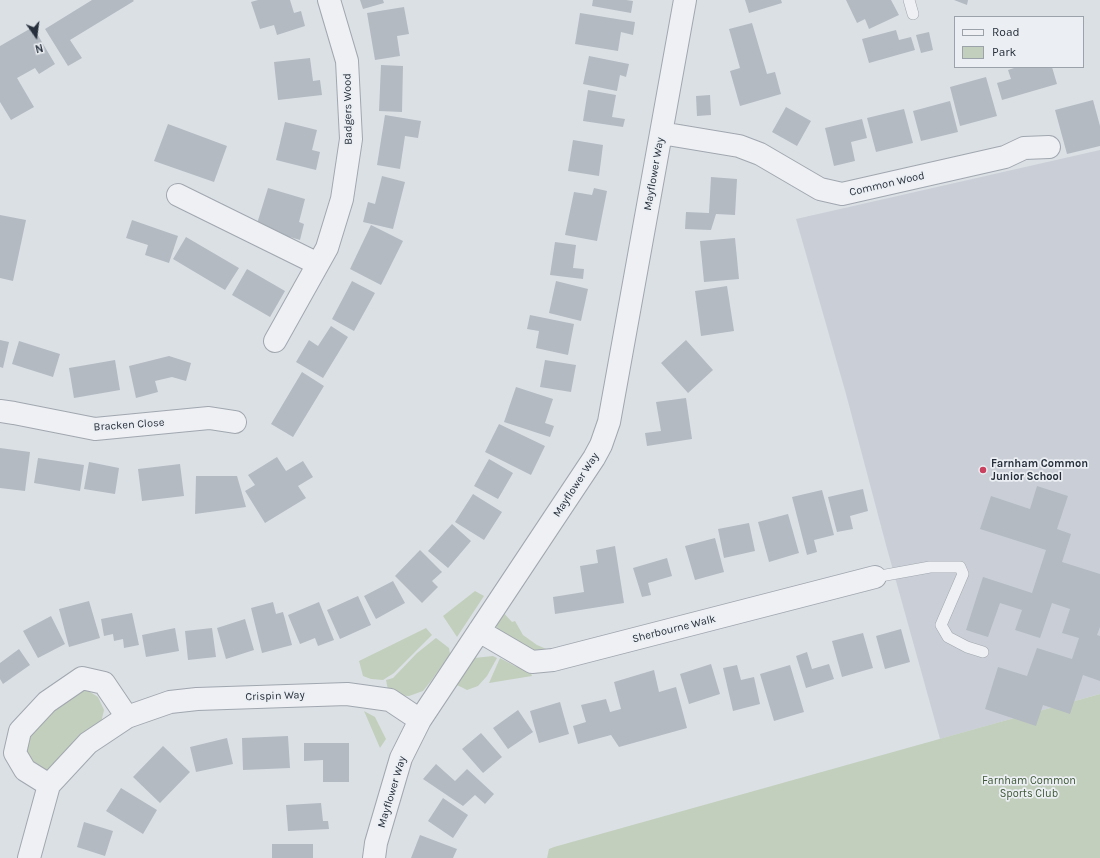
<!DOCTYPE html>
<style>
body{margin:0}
#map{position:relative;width:1100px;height:858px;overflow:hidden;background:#dbe0e5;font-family:Karla,sans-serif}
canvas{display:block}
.legend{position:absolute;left:954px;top:16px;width:130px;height:52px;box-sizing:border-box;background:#ebeff3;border:1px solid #9ca2a9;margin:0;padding:5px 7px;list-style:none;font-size:12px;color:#262f3b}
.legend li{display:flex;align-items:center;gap:8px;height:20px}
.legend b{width:20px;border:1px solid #9ca2a9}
.north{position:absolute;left:16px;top:16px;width:40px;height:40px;-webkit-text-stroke:3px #ebeff3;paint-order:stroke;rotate:166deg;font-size:11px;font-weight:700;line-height:16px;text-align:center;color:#262f3b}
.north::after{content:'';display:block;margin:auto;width:14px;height:18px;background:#262f3b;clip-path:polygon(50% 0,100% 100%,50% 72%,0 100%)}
</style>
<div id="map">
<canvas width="1100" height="858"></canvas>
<ul class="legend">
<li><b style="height:5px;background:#eef0f4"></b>Road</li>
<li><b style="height:11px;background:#c3cfbd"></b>Park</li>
</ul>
<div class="north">N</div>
</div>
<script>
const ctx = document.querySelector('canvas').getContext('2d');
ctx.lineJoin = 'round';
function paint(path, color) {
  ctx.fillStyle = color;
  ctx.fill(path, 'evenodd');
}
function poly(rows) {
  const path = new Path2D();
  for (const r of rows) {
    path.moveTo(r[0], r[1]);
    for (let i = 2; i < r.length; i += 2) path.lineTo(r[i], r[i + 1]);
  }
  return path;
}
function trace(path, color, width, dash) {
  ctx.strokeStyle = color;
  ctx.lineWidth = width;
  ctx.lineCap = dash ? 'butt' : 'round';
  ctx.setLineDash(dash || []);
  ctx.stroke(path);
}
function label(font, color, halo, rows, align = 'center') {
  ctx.font = font + ' Karla,sans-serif';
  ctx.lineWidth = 3.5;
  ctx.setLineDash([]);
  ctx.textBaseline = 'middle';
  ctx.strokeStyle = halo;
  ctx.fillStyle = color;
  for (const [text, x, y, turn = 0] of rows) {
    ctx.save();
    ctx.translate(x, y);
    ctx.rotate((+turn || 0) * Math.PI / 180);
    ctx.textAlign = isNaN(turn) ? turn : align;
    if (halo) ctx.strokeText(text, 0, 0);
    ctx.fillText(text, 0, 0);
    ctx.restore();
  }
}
const built = poly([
 [1100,150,1100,694,940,739,886,545,846,394,796,219]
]);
const green = poly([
 [475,591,484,596,457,637,443,616],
 [501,610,512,622,515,621,523,635,537,645,551,651,541,657,498,632,496,622],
 [426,628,432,635,394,673,383,680,371,679,363,676,359,661],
 [436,638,449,648,450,654,431,681,423,691,409,696,389,695,386,680,393,678,417,653],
 [493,656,497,658,487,676,478,686,467,690,453,683,461,668,474,658],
 [500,658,515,666,530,671,532,676,489,683],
 [87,690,98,697,104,710,101,723,50,770,37,774,23,768,24,736,74,691],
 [1100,694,1100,858,547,858,549,849,554,847],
 [364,711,375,717,386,739,380,748]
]);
const building = poly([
 [92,0,133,0,134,1,70,40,82,58,68,66,45,29],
 [258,0,290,0,294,13,301,11,305,26,277,35,274,25,260,29,251,2],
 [360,0,383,0,384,3,363,9],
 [593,0,626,0,633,1,631,13,592,6],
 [745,0,781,0,782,3,749,13],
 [846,0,891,0,899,15,869,29,865,19,857,23],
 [954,0,968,0,967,5],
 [404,7,409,34,397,36,400,56,375,60,367,13],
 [580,13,635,22,633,35,621,32,618,51,575,44],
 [752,23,767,74,775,72,781,94,740,106,730,71,740,68,729,29],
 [33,27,55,64,39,74,35,68,17,78,34,107,11,120,0,102,0,46],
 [896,30,899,40,911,37,915,50,869,63,862,39],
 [929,32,933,50,921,53,916,35],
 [589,56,629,64,626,77,620,75,617,91,583,84],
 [310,58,313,81,320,80,322,95,278,100,274,62],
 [381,65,403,66,402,112,379,111],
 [1017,67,1052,67,1057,84,1002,100,997,83,1011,79,1008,70],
 [986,77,997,116,960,126,950,87],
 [588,90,616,95,612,117,625,119,623,127,583,121],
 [710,95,711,115,697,116,696,96],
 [1093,100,1100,126,1100,146,1067,154,1055,110],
 [950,101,958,132,921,141,913,111],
 [786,107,811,121,797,146,772,132],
 [904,109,913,143,876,152,867,118],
 [385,115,421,121,418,138,405,136,400,169,377,165],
 [862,119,867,138,851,142,855,161,834,166,825,128],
 [285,122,317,130,312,150,320,152,316,170,276,160],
 [168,124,227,146,214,182,154,161],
 [573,140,603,145,599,176,568,171],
 [382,176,405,182,393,229,363,222,368,202,375,204],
 [711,177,737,179,735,215,716,214,711,230,685,229,686,212,709,213],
 [268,188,305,199,299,222,304,224,300,240,256,227],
 [594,188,607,191,597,241,565,235,574,192,592,195],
 [0,215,26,220,13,281,0,278],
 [132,220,178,236,169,263,145,255,148,245,126,238],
 [371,225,403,241,381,285,350,269],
 [186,237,239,268,225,290,173,259],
 [735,238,739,279,704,282,700,241],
 [555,242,576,245,573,268,584,269,583,279,550,275],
 [247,269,285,291,270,317,232,295],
 [352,281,375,293,354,331,332,319],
 [556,281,588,289,581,321,549,313],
 [727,286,734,331,701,336,695,291],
 [530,315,574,324,568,355,536,348,539,331,527,329],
 [331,326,348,337,323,378,296,362,309,340,318,346],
 [0,340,9,342,3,368,0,367],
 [686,340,713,370,688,393,661,363],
 [19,341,60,354,53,377,12,364],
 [169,356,191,363,186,381,172,377,155,381,158,392,136,398,129,366],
 [115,360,120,390,74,398,69,368],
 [545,360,576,365,571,392,540,387],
 [302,372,324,386,293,437,271,424],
 [516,387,553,399,545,423,554,426,550,437,504,422],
 [686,398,692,439,647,446,645,433,661,431,656,402],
 [499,424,545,446,531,475,485,452],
 [0,448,30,452,25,491,0,488],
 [277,457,286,471,303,461,313,477,298,486,306,498,265,523,245,491,255,485,248,475],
 [38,458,84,465,80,491,34,483],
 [489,459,513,473,498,499,474,486],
 [89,462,119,468,115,494,84,489],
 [180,464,184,496,142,501,138,469],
 [196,476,237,476,246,507,195,514],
 [1037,486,1068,496,1057,529,1071,534,1062,562,1100,574,1100,627,1097,635,1100,636,1100,681,1083,675,1070,714,1043,705,1036,726,985,709,998,667,1027,676,1037,648,1072,659,1079,638,1062,633,1070,609,1052,603,1040,638,1015,630,1022,610,1000,603,988,637,966,630,983,577,1032,593,1046,550,980,529,991,496,1030,509],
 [863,489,868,511,850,516,853,529,837,532,828,497],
 [822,490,834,535,814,540,817,552,807,555,792,497],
 [473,494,502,512,484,540,455,522],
 [788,514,799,553,769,562,758,522],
 [749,523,755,551,724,558,718,529],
 [452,524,471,541,448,568,428,551],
 [715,538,724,572,695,580,685,546],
 [615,546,624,603,555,614,553,597,584,592,580,566,598,563,596,550],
 [420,550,442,572,432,581,438,587,422,603,395,576],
 [667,558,672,576,648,583,651,595,642,597,633,568],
 [393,581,405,603,376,619,364,596],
 [358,596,371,625,340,639,327,610],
 [89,601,100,638,69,647,59,609],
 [273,602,276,614,283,612,292,645,262,653,251,608],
 [319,602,334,640,318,646,315,638,300,644,288,615],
 [132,613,139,645,124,648,123,639,114,641,113,634,104,636,101,619],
 [51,616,65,644,38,658,23,631],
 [245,619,254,650,226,659,217,628],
 [175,628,179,651,146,657,142,635],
 [212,628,216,657,188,660,185,631],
 [901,629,910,662,885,669,876,636],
 [863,633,873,668,842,677,832,641],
 [19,649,30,665,3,684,0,679,0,663],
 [807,652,812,669,829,664,834,679,806,688,796,656],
 [711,664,720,694,689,704,680,674],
 [737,665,741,680,754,677,760,704,733,711,723,668],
 [790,665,804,712,774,721,760,674],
 [654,670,659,692,676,687,687,728,619,747,611,735,578,744,573,726,586,722,581,705,606,699,610,712,621,709,614,682],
 [560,702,569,734,539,743,530,711],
 [518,710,533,732,508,749,493,728],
 [481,733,502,757,483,773,462,749],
 [288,736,290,768,243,770,242,738],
 [227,738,233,764,196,772,190,747],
 [304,743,349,743,349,782,323,782,323,760,304,761],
 [163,746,190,772,160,803,133,777],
 [436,764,455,781,467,769,494,794,485,804,475,795,463,806,423,779],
 [121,788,157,810,143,834,106,811],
 [443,798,468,815,453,838,428,821],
 [321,803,323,821,328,821,329,829,288,831,286,805],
 [84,822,113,831,105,856,77,847],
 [420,835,457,849,453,858,411,858],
 [272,844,313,844,313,858,272,858]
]);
const service = poly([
 [909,0,913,14],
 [875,577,930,567,960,567,963,574,941,625,948,637,967,647,983,652]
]);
const minor = poly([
 [661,133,739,146,760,154,820,189,842,194,1005,157,1024,148,1049,147],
 [178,195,318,264],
 [275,341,327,248,342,199,351,139,347,61,329,0],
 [0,411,14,413,95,429,209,418,235,422],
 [479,631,532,662,553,660,875,577],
 [49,785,25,770,15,753,20,731,47,702,82,678,104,683,127,717],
 [29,858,49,785,88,743,127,717,170,702,197,699,347,694,390,700,420,720],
 [374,858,376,843,401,758,420,720,594,458,601,445,609,422,685,0]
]);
const markers = [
 [983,470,4,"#c9415f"]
];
const streetNames = [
 ["Badgers Wood",348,109,-91],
 ["Mayflower Way",654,174,-80],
 ["Common Wood",887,184,-13],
 ["Bracken Close",129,425,-4],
 ["Mayflower Way",576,485,-57],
 ["Sherbourne Walk",674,629,-14],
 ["Crispin Way",275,696,-2],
 ["Mayflower Way",392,792,-73]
];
const poiNames = [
 ["Farnham Common",991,464],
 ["Junior School",991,477]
];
const parkNames = [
 ["Farnham Common",1029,781],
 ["Sports Club",1029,794]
];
paint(built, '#cacfd7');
paint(green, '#c3cfbd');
paint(building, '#b3bac2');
trace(service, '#a1a7af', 12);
trace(minor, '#a1a7af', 24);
trace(service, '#eef0f4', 11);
trace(minor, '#eef0f4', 22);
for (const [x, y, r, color] of markers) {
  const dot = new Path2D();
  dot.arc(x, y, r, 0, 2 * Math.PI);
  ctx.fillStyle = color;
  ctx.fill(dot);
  trace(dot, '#ebeff3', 1.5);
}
label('11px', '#262f3b', '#ebeff3', streetNames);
label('bold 11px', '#262f3b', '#ebeff3', poiNames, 'left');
label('11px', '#3c5634', '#ebeff3', parkNames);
</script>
